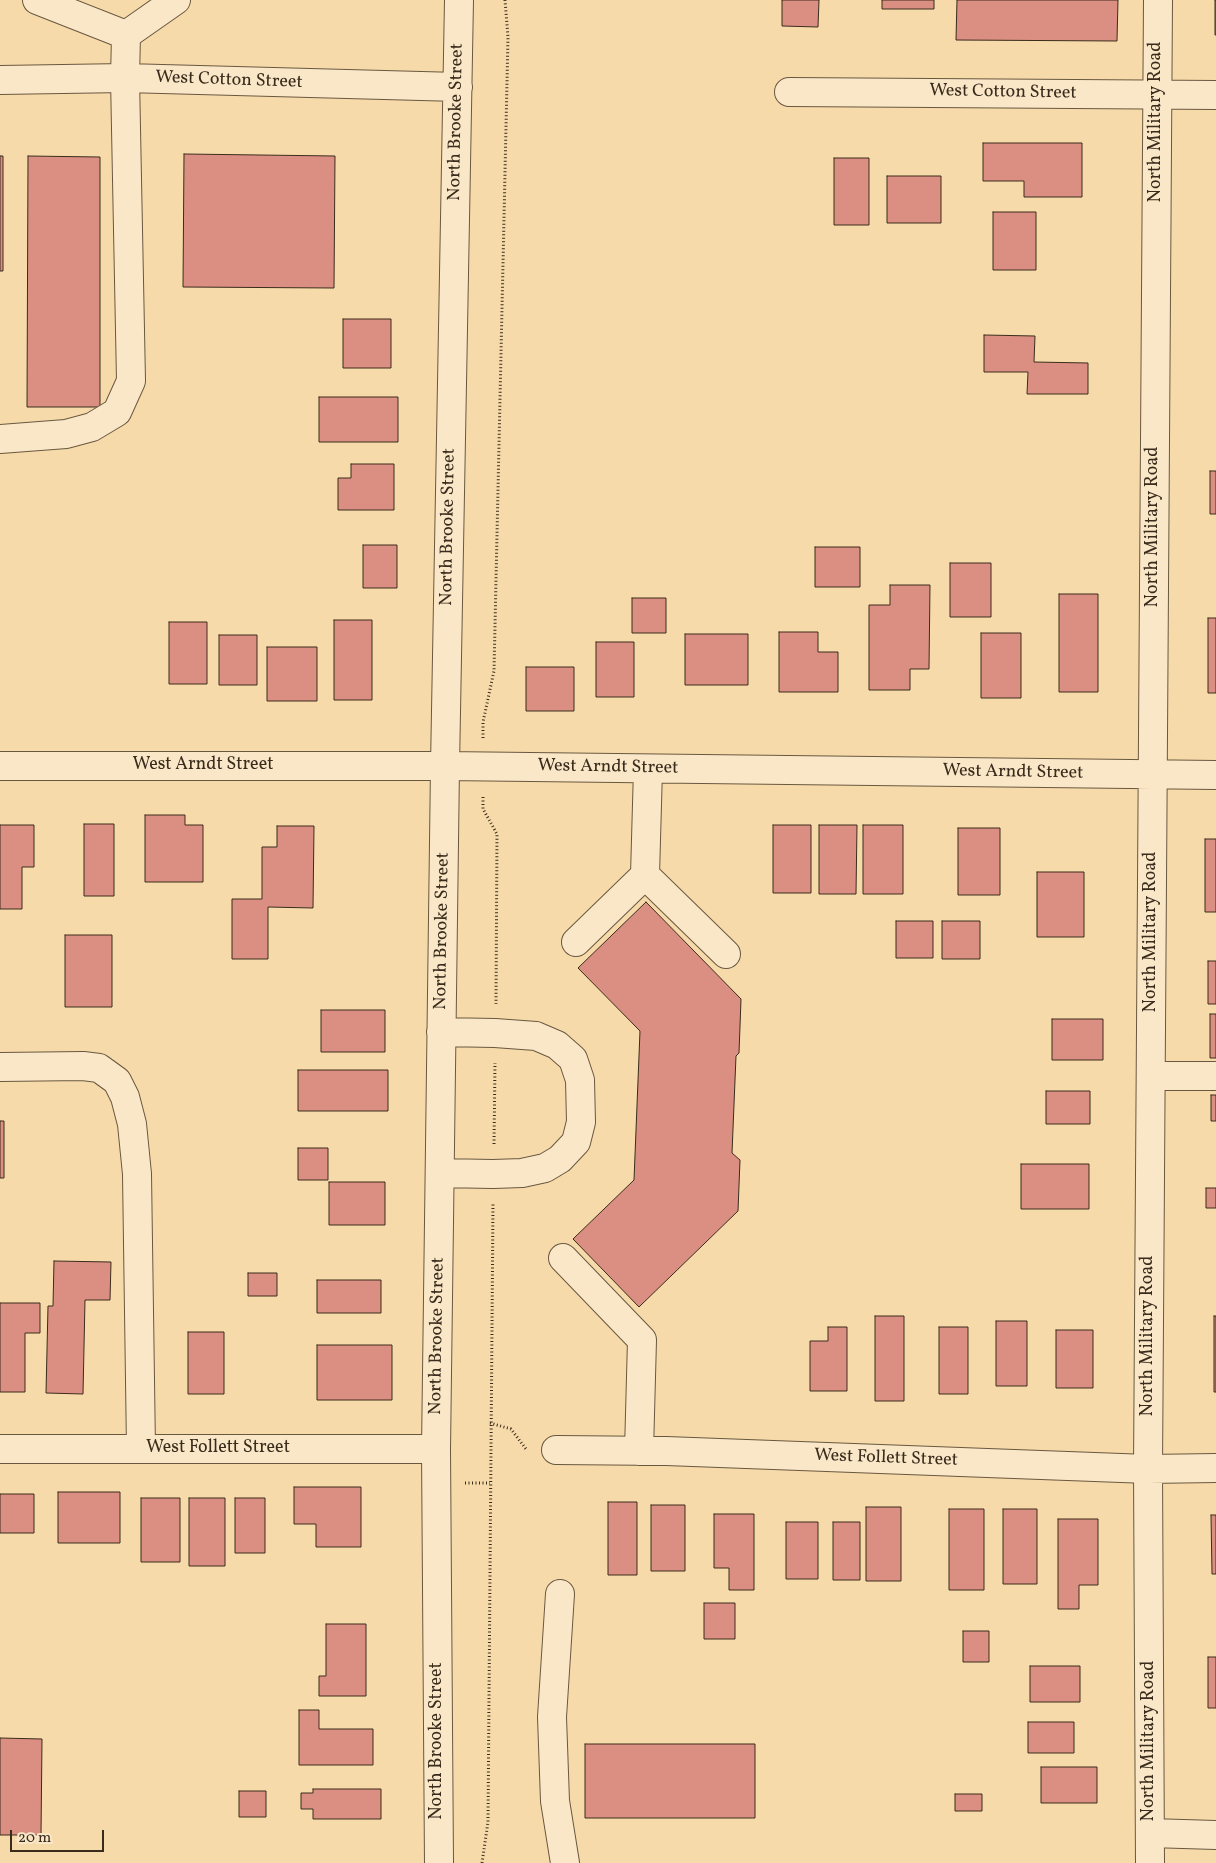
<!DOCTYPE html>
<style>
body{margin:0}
#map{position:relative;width:1216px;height:1863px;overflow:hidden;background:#f7daaa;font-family:Vollkorn,serif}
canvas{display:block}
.scale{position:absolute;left:10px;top:1830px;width:94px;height:22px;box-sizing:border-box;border:2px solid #3a2c1c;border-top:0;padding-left:6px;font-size:15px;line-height:18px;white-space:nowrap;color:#3a2c1c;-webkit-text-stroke:4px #fae7c8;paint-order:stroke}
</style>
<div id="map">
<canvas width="1216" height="1863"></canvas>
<div class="scale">20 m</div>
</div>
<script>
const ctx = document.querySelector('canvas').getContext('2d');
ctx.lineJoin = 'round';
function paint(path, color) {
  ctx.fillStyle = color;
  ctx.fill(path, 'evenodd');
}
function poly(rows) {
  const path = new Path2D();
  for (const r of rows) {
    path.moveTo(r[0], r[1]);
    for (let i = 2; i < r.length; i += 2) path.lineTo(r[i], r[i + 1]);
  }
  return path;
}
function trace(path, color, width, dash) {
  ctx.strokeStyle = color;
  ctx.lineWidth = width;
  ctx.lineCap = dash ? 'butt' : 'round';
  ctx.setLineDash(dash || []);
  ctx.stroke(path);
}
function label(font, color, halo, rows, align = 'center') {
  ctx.font = font + ' Vollkorn,serif';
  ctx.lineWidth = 4;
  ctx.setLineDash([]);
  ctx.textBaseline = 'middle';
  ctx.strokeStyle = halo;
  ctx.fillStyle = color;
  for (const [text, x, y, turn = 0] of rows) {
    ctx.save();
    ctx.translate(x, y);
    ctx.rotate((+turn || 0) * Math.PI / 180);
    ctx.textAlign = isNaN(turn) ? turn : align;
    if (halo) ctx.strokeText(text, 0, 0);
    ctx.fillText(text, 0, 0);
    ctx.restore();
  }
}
const building = poly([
 [782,0,819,0,818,27,782,26,782,0],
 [882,0,934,0,934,9,882,9,882,0],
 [957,0,1118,0,1117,41,956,40,957,0],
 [1215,0,1216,0,1216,35,1215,35,1215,0],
 [983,143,1082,143,1082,197,1024,197,1024,181,983,181,983,143],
 [184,154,335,156,334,288,183,287,184,154],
 [0,156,3,156,3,271,0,271,0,156],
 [28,156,100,157,100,407,27,407,28,156],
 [834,158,869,158,869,225,834,225,834,158],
 [887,176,941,176,941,223,887,223,887,176],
 [993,212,1036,212,1036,270,993,270,993,212],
 [343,319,391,319,391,368,343,368,343,319],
 [984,335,1035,336,1034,362,1088,363,1088,394,1027,394,1028,372,984,372,984,335],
 [319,397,398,397,398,442,319,442,319,397],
 [351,464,394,464,394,510,338,510,338,478,351,478,351,464],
 [1210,471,1216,471,1216,514,1210,514,1210,471],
 [363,545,397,545,397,588,363,588,363,545],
 [815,547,860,547,860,587,815,587,815,547],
 [950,563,991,563,991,617,950,617,950,563],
 [890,585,930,585,929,669,910,669,910,690,869,690,869,605,890,605,890,585],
 [1059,594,1098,594,1098,692,1059,692,1059,594],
 [632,598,666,598,666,633,632,633,632,598],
 [1208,618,1216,618,1216,693,1208,693,1208,618],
 [334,620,372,620,372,700,334,700,334,620],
 [169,622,207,622,207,684,169,684,169,622],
 [779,632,818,632,818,652,838,652,838,692,779,692,779,632],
 [981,633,1021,633,1021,698,981,698,981,633],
 [685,634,748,634,748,685,685,685,685,634],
 [219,635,257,635,257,685,219,685,219,635],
 [596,642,634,642,634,697,596,697,596,642],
 [267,647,317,647,317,701,267,701,267,647],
 [526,667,574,667,574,711,526,711,526,667],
 [145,815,185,815,185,825,203,825,203,882,145,882,145,815],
 [84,824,114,824,114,896,84,896,84,824],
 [0,825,34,825,34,867,22,867,22,909,0,909,0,825],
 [773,825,811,825,811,893,773,893,773,825],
 [819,825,857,825,856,894,819,894,819,825],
 [863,825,903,825,903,894,863,894,863,825],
 [277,826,314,826,313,908,268,907,268,959,232,959,232,899,262,899,262,847,277,847,277,826],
 [958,828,1000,828,1000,895,958,895,958,828],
 [1205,839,1216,839,1216,912,1205,912,1205,839],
 [1037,872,1084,872,1084,937,1037,937,1037,872],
 [646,902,741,999,739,1053,736,1056,732,1153,740,1160,738,1211,639,1307,573,1239,634,1180,640,1031,578,968,646,902],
 [896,921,933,921,933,958,896,958,896,921],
 [942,921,980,921,980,959,942,959,942,921],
 [65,935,112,935,112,1007,65,1007,65,935],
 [1208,961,1216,961,1216,1004,1208,1004,1208,961],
 [321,1010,385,1010,385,1052,321,1052,321,1010],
 [1210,1014,1216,1014,1216,1058,1210,1058,1210,1014],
 [1052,1019,1103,1019,1103,1060,1052,1060,1052,1019],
 [298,1070,388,1070,388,1111,298,1111,298,1070],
 [1046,1091,1090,1091,1090,1124,1046,1124,1046,1091],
 [1211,1095,1216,1095,1216,1121,1211,1121,1211,1095],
 [0,1121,4,1121,4,1178,0,1178,0,1121],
 [298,1148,328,1148,328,1180,298,1180,298,1148],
 [1021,1164,1089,1164,1089,1209,1021,1209,1021,1164],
 [329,1182,385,1182,385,1225,329,1225,329,1182],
 [1206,1188,1216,1188,1216,1208,1206,1208,1206,1188],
 [54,1261,111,1262,110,1300,85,1300,83,1394,46,1393,48,1306,53,1306,54,1261],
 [248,1273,277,1273,277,1296,248,1296,248,1273],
 [317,1280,381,1280,381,1313,317,1313,317,1280],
 [0,1303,40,1303,40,1333,25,1333,25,1392,0,1392,0,1303],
 [875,1316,904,1316,904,1401,875,1401,875,1316],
 [1214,1316,1216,1316,1216,1392,1214,1392,1214,1316],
 [996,1321,1027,1321,1027,1386,996,1386,996,1321],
 [828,1327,847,1327,847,1391,810,1391,810,1341,828,1341,828,1327],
 [939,1327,968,1327,968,1394,939,1394,939,1327],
 [1056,1330,1093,1330,1093,1388,1056,1388,1056,1330],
 [188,1332,224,1332,224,1394,188,1394,188,1332],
 [317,1345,392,1345,392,1400,317,1400,317,1345],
 [294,1487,361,1487,361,1547,316,1547,316,1524,294,1524,294,1487],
 [58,1492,120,1492,120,1543,58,1543,58,1492],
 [0,1494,34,1494,34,1533,0,1533,0,1494],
 [141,1498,180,1498,180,1562,141,1562,141,1498],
 [189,1498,225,1498,225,1566,189,1566,189,1498],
 [235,1498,265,1498,265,1553,235,1553,235,1498],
 [608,1502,637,1502,637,1575,608,1575,608,1502],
 [651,1505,685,1505,685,1571,651,1571,651,1505],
 [866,1507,901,1507,901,1581,866,1581,866,1507],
 [949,1509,984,1509,984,1590,949,1590,949,1509],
 [1003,1509,1037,1509,1037,1584,1003,1584,1003,1509],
 [714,1514,754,1514,754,1590,729,1590,729,1568,714,1568,714,1514],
 [1211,1515,1216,1515,1216,1574,1212,1574,1211,1515],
 [1058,1519,1098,1519,1098,1585,1079,1585,1079,1609,1058,1609,1058,1519],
 [786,1522,818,1522,818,1579,786,1579,786,1522],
 [833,1522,860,1522,860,1580,833,1580,833,1522],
 [704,1603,735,1603,735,1639,704,1639,704,1603],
 [326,1624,366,1624,366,1696,319,1696,319,1676,326,1676,326,1624],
 [963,1631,989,1631,989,1662,963,1662,963,1631],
 [1208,1657,1216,1657,1216,1708,1208,1708,1208,1657],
 [1030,1666,1080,1666,1080,1702,1030,1702,1030,1666],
 [299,1710,319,1710,319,1729,373,1729,373,1765,299,1765,299,1710],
 [1028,1722,1074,1722,1074,1753,1028,1753,1028,1722],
 [0,1738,42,1739,41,1835,0,1835,0,1738],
 [585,1744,755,1744,755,1818,585,1818,585,1744],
 [1041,1767,1097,1767,1097,1803,1041,1803,1041,1767],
 [313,1789,381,1789,381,1819,313,1819,313,1809,301,1809,301,1793,313,1793,313,1789],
 [239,1791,266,1791,266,1817,239,1817,239,1791],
 [955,1794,982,1794,982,1811,955,1811,955,1794]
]);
const path = poly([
 [483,738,483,722,494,671,508,37,505,0],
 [483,797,483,809,497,834,496,1004],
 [494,1144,495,1063],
 [490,1423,511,1429,526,1449],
 [465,1483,490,1483],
 [482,1863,488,1822,493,1203]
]);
const minor = poly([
 [37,0,126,35],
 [0,80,125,78,458,87],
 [789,92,1216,95],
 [0,439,66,434,92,427,117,412,131,381,125,78,126,35,176,0],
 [0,766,445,766,1216,775],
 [648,769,645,875,726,954],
 [576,942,645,875],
 [0,1067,83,1066,99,1068,117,1081,125,1097,132,1124,137,1174,141,1449],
 [1151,1076,1216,1076],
 [440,1173,493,1174,522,1173,545,1168,560,1159,576,1142,581,1122,580,1080,573,1059,557,1045,536,1036,495,1033,441,1032],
 [563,1258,642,1340,639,1451],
 [0,1449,436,1449],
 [556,1450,666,1451,1148,1469,1216,1468],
 [560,1594,552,1717,555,1801,565,1863],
 [1150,1833,1216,1835],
 [439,1863,436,1449,445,766,459,0],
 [1150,1863,1148,1469,1158,0]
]);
const streetNames = [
 ["West Cotton Street",229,81,2],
 ["West Cotton Street",1003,93,1],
 ["North Brooke Street",457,122,-89],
 ["North Military Road",1157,122,-90],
 ["North Brooke Street",449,527,-89],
 ["North Military Road",1154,527,-90],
 ["West Arndt Street",203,766],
 ["West Arndt Street",608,768,1],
 ["West Arndt Street",1013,773,1],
 ["North Brooke Street",443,931,-89],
 ["North Military Road",1152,932,-90],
 ["North Brooke Street",438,1336,-89],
 ["North Military Road",1149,1336,-90],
 ["West Follett Street",218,1449],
 ["West Follett Street",886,1459,2],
 ["North Brooke Street",438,1741,-90],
 ["North Military Road",1150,1741,-90]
];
paint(building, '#db8f82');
trace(building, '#3a2c1c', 1);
trace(minor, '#695840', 30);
trace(path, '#3a2c1c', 3, [1, 2.5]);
trace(minor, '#fae7c8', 28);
label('18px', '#3a2c1c', '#fae7c8', streetNames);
</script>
